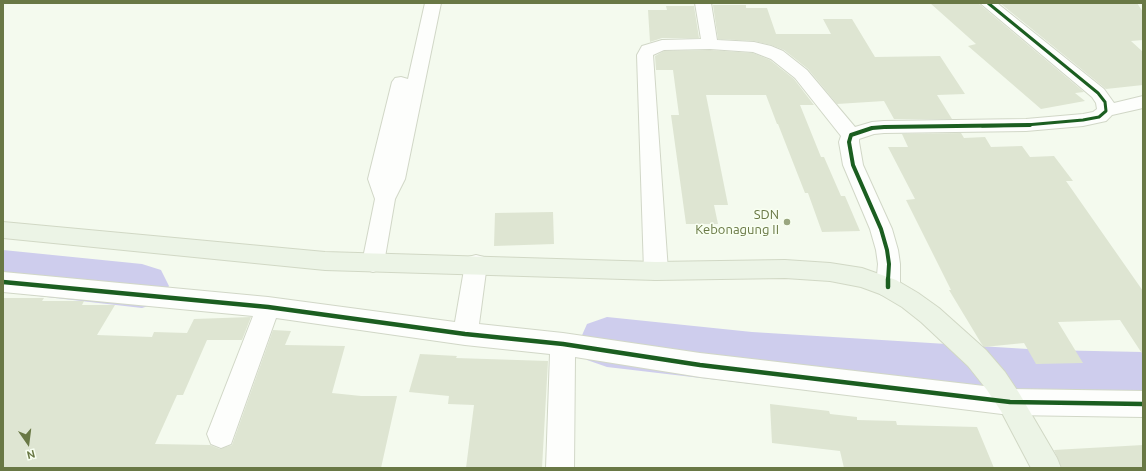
<!DOCTYPE html>
<style>
body{margin:0}
#map{position:relative;width:1146px;height:471px;overflow:hidden;background:#f4faee;font-family:Ubuntu,sans-serif}
canvas{display:block}
.frame{position:absolute;inset:0;border:4px solid #697845;pointer-events:none}
.north{position:absolute;left:8px;top:423px;width:40px;height:40px;-webkit-text-stroke:3px #f8fff1;paint-order:stroke;rotate:166deg;font-size:11px;font-weight:700;line-height:16px;text-align:center;color:#697845}
.north::after{content:'';display:block;margin:auto;width:14px;height:18px;background:#697845;clip-path:polygon(50% 0,100% 100%,50% 72%,0 100%)}
</style>
<div id="map">
<canvas width="1146" height="471"></canvas>
<div class="frame"></div>
<div class="north">N</div>
</div>
<script>
const ctx = document.querySelector('canvas').getContext('2d');
ctx.lineJoin = 'round';
function poly(rows) {
  const path = new Path2D();
  for (const r of rows) {
    path.moveTo(r[0], r[1]);
    for (let i = 2; i < r.length; i += 2) path.lineTo(r[i], r[i + 1]);
  }
  return path;
}
function paint(path, color) {
  ctx.fillStyle = color;
  ctx.fill(path, 'evenodd');
}
function trace(path, color, width, dash) {
  ctx.strokeStyle = color;
  ctx.lineWidth = width;
  ctx.lineCap = dash ? 'butt' : 'round';
  ctx.setLineDash(dash || []);
  ctx.stroke(path);
}
function label(font, color, halo, rows, align = 'center') {
  ctx.font = font + ' Ubuntu,sans-serif';
  ctx.lineWidth = 3;
  ctx.setLineDash([]);
  ctx.textBaseline = 'middle';
  ctx.strokeStyle = halo;
  ctx.fillStyle = color;
  for (const [text, x, y, turn = 0] of rows) {
    ctx.save();
    ctx.translate(x, y);
    ctx.rotate((+turn || 0) * Math.PI / 180);
    ctx.textAlign = isNaN(turn) ? turn : align;
    if (halo) ctx.strokeText(text, 0, 0);
    ctx.fillText(text, 0, 0);
    ctx.restore();
  }
}
const river = poly([
 [3,250,142,264,161,270,169,286,161,302,142,308,3,292,3,250],
 [607,317,752,332,1044,350,1143,352,1143,406,1044,404,752,384,607,367,587,360,579,342,587,324,607,317]
]);
const building = poly([
 [930,3,978,3,1084,92,1075,93,1085,101,1041,109,968,46,976,44],
 [1039,3,1137,3,1143,12,1143,40,1131,41,1143,52,1143,85,1106,89,1001,4],
 [713,5,746,5,746,8,767,8,776,34,831,34,823,19,852,19,875,57,940,56,965,94,937,95,952,119,894,119,884,101,837,104,808,69,784,50,771,45,754,41,718,39],
 [666,6,694,6,699,38,662,38,650,42,648,10,667,10],
 [710,50,753,53,770,60,794,79,814,105,800,105,821,157,824,157,841,196,845,196,860,231,822,232,808,193,805,193,778,124,777,124,766,95,706,95,728,205,714,205,718,224,686,224,671,115,679,115,673,70,656,70,655,56,664,51],
 [961,133,964,138,985,137,991,147,1022,146,1030,157,1054,156,1073,181,1066,181,1143,291,1143,355,1120,320,1058,322,1083,363,1036,364,1024,343,984,347,981,343,949,290,951,290,906,200,915,199,888,147,908,147,902,134],
 [553,212,554,244,494,246,495,213],
 [3,298,44,298,42,301,84,301,82,305,115,305,97,335,152,337,154,332,187,333,194,319,251,317,242,340,207,340,183,395,177,395,155,444,210,445,220,449,232,445,273,330,291,331,285,345,345,346,332,393,361,396,397,396,381,468,3,468],
 [420,354,457,356,456,358,548,361,542,468,466,468,474,405,448,404,449,396,409,392],
 [770,404,829,411,830,414,857,417,857,420,896,421,897,425,977,427,994,468,844,468,840,451,772,443],
 [1143,445,1143,468,1062,468,1054,450]
]);
const minor = poly([
 [425,3,441,3,405,179,395,199,384,263,381,269,373,272,365,269,362,263,375,199,368,179,392,82,395,78,401,77,408,79,425,3],
 [695,3,711,3,717,40,754,42,771,46,783,51,807,70,855,127,872,122,884,121,1026,119,1083,114,1093,112,1097,109,1096,103,1092,97,980,3,997,3,1104,89,1114,103,1143,96,1143,108,1112,115,1106,121,1083,126,1026,131,884,133,874,134,859,139,859,142,863,165,892,229,898,250,900,264,900,287,896,294,888,297,880,294,876,287,878,264,876,250,870,229,843,165,839,142,841,136,795,78,771,59,753,52,710,49,664,50,653,55,668,271,664,278,656,280,648,278,644,271,637,55,642,46,662,40,701,39,695,3],
 [476,255,484,257,487,264,479,324,563,333,700,353,1010,389,1143,391,1143,417,1010,415,700,377,575,357,574,468,546,468,550,354,465,345,276,318,231,444,221,448,211,444,207,434,253,316,3,292,3,272,268,297,455,322,465,264,468,257,476,255]
]);
const major = poly([
 [3,222,325,252,656,262,785,260,830,263,862,268,896,280,918,293,939,308,986,350,1005,372,1019,393,1057,458,1061,468,1031,468,1001,411,987,390,968,366,921,322,902,307,880,294,861,287,830,281,785,278,656,280,325,270,3,238,3,222]
]);
const cyclewayFar2 = poly([
 [982,126,1026,125,1083,120,1099,117,1106,111,1105,102,1098,93,988,3]
]);
const cyclewayFar1 = poly([
 [888,280,889,264,887,250,881,229,853,165,849,142,851,135,872,128,884,127,1030,125]
]);
const cycleway = poly([
 [3,282,268,307,465,334,563,344,700,365,1010,402,1143,404],
 [888,287,888,279]
]);
const markers = [
 [787,222,4,"#9aa680"]
];
const poiNames = [
 ["SDN",779,215],
 ["Kebonagung II",779,230]
];
paint(river, '#cecded');
paint(building, '#dee5d2');
trace(minor, '#d1d7c7', 2);
trace(major, '#d1d8c5', 2);
paint(minor, '#fdfefc');
paint(major, '#ecf4e6');
trace(cyclewayFar2, '#1b5e20', 3);
trace(cyclewayFar1, '#1b5e20', 4);
trace(cycleway, '#1b5e20', 4.5);
for (const [x, y, r, color] of markers) {
  const dot = new Path2D();
  dot.arc(x, y, r, 0, 2 * Math.PI);
  ctx.fillStyle = color;
  ctx.fill(dot);
  trace(dot, '#f8fff1', 1.5);
}
label('13px', '#697845', '#f8fff1', poiNames, 'right');
</script>
